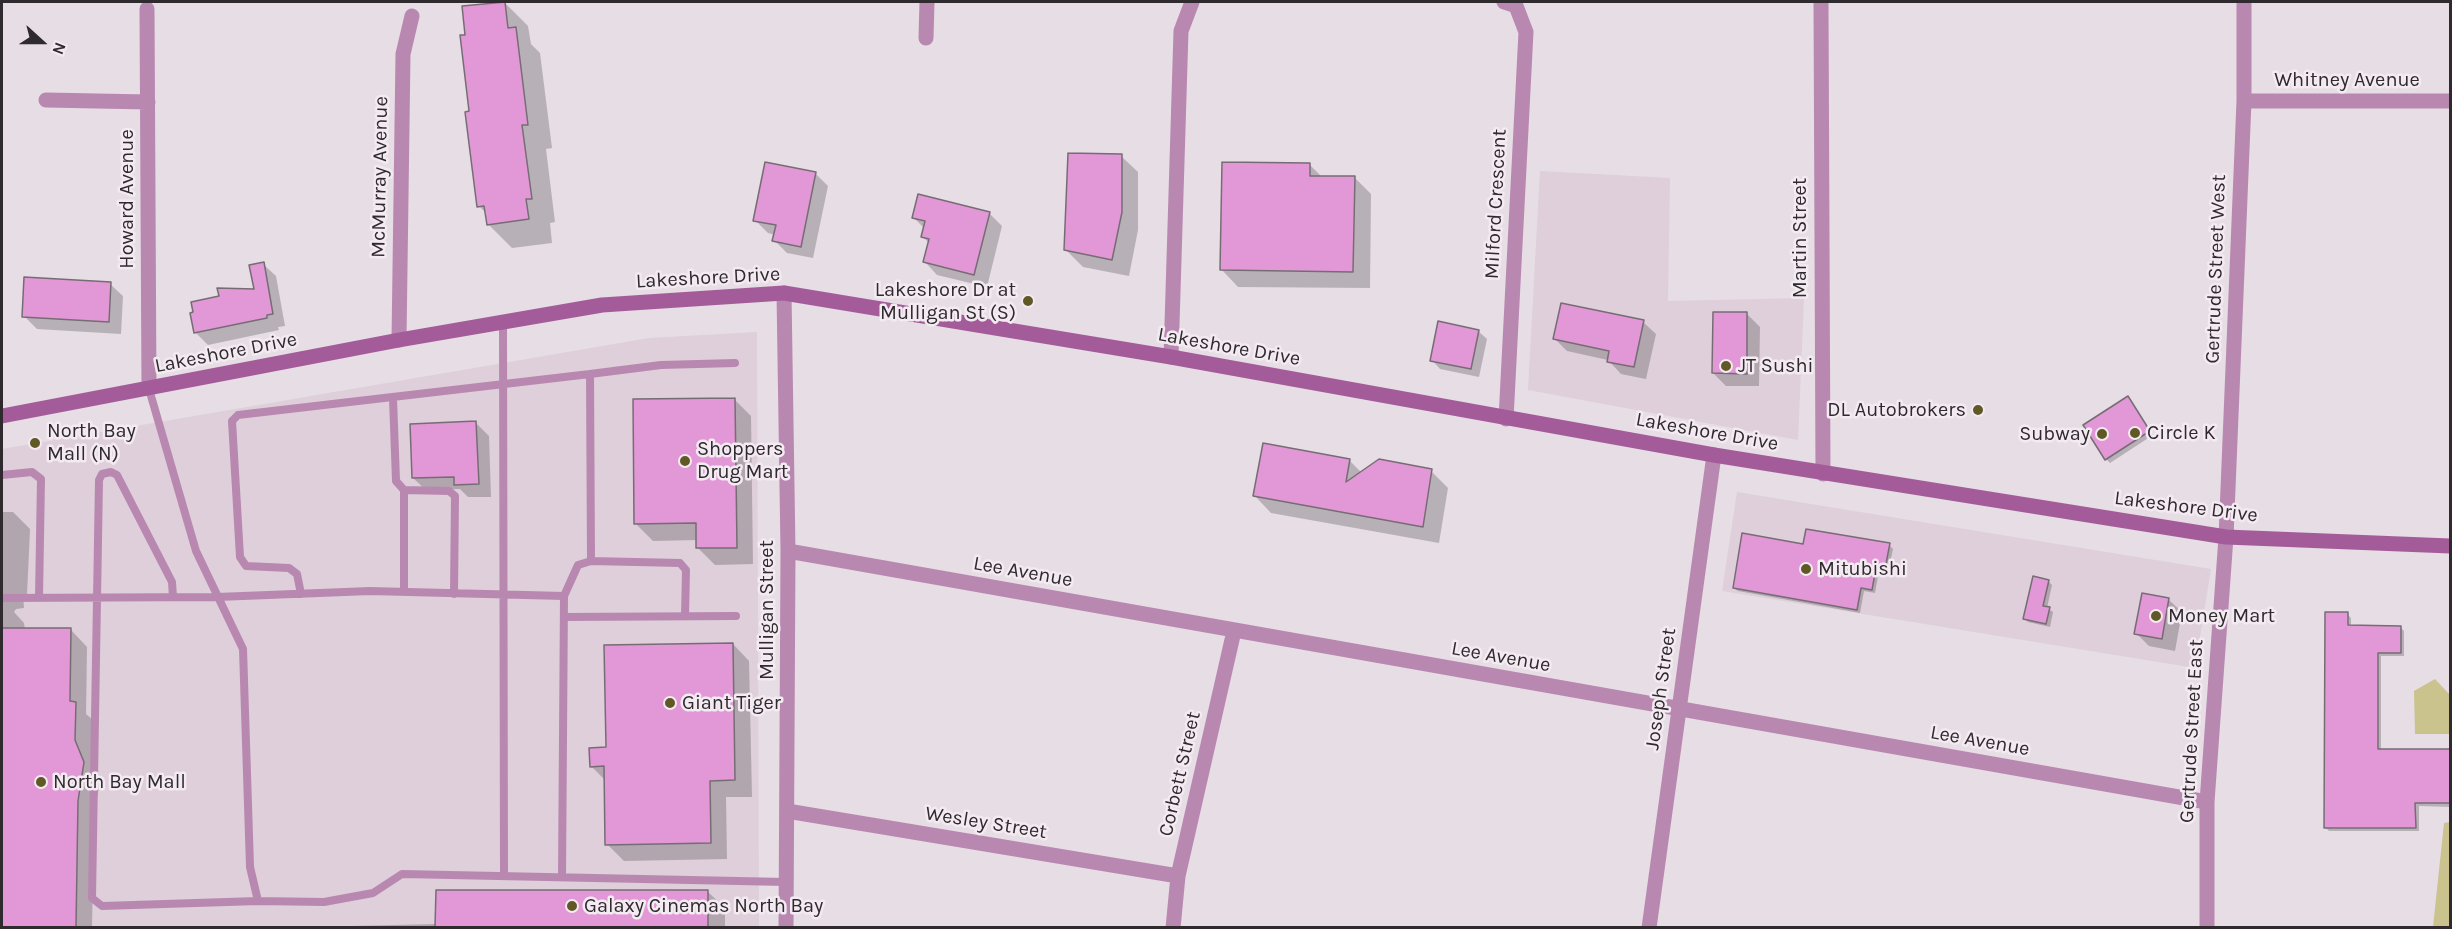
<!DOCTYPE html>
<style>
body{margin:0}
#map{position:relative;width:2452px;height:929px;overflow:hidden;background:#e7dde5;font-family:Karla,sans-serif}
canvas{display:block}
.frame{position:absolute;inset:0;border:3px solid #2e2a2d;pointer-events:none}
.north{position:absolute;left:12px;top:12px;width:60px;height:60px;-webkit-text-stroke:4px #f4eaf2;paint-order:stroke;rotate:111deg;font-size:16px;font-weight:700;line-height:24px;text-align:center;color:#2e2a2d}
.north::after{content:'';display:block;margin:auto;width:21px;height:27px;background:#2e2a2d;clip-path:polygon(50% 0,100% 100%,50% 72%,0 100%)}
</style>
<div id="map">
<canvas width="2452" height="929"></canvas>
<div class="frame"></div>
<div class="north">N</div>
</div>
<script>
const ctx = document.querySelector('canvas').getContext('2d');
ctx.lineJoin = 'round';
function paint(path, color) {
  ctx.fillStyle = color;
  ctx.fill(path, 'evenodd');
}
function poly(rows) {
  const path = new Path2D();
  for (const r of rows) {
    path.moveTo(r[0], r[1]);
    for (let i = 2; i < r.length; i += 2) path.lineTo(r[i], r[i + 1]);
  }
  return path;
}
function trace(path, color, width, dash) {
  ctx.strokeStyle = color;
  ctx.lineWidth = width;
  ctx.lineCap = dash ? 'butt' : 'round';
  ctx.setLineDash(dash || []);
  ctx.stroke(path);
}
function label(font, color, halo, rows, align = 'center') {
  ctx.font = font + ' Karla,sans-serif';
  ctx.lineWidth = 5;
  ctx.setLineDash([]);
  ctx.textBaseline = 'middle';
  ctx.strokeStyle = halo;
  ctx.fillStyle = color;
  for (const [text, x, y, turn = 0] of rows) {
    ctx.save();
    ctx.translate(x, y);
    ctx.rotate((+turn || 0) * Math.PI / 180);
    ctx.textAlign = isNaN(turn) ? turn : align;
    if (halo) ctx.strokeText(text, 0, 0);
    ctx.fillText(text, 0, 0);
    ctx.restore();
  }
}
const built = poly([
 [1540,171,1670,178,1668,301,1804,298,1798,440,1528,390],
 [757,332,759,927,2,928,2,449,649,338],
 [1737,492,2211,569,2195,668,1722,591]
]);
const green = poly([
 [2435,679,2450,695,2450,734,2415,734,2414,691],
 [2450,822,2450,927,2433,927,2444,823]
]);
const shadow = poly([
 [504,2,528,26,531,44,540,53,552,148,546,149,555,222,550,223,552,243,512,248,488,224,487,214,479,206,467,36],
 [1121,156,1138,172,1138,230,1129,276,1083,267,1066,250],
 [1310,165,1322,177,1354,177,1371,194,1370,288,1238,287,1222,270],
 [815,173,828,186,813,258,787,253,774,240,775,235,768,233,755,220],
 [989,213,1002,226,987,287,937,275,925,262,929,243,923,237,925,229,914,218],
 [263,264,276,276,285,326,278,327,279,330,208,345,195,332,220,297,256,291],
 [110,284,123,296,121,334,37,329,24,316],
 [1747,314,1760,327,1759,386,1726,386,1713,373],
 [1643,322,1656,334,1646,379,1621,374,1608,360,1567,351,1555,339],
 [1478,331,1487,339,1479,377,1440,369,1432,360],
 [2128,398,2153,435,2110,463,2106,459],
 [734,399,751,416,753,564,715,565,698,548,697,540,653,541,636,524],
 [476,423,489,436,491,497,468,497,460,489,426,490,413,478],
 [1349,460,1362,473,1431,471,1448,488,1439,543,1271,513,1255,496],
 [2,512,13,512,30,529,27,595,23,595,24,608,16,609,14,612,24,623,25,630,71,630,87,647,86,714,93,720,92,758,100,780,94,819,92,928,2,928],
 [1804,545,1889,545,1893,549,1888,572,1879,571,1875,593,1864,591,1860,613,1738,591,1734,588],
 [2048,581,2052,585,2047,608,2053,612,2050,627,2028,622,2025,619],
 [2169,600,2182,612,2175,651,2149,646,2136,633],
 [2347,614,2351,618,2351,627,2400,627,2404,631,2404,656,2381,656,2381,751,2450,751,2450,807,2419,806,2419,831,2329,831,2325,827],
 [733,644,749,661,752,797,726,797,727,859,624,861,607,844,606,781,591,766,608,749],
 [708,892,725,908,725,928,264,928,437,924]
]);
const building = poly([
 [505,2,508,28,516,27,528,125,522,125,532,199,526,199,529,219,487,225,484,206,477,207,465,112,469,111,460,35,465,35,462,6,505,2],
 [1068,153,1122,154,1122,212,1112,260,1064,250,1068,153],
 [765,162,816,172,801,247,772,241,776,225,753,221,765,162],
 [1222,162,1310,163,1310,176,1355,176,1353,272,1220,270,1222,162],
 [918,194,990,212,974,275,923,262,929,239,921,237,925,221,912,218,918,194],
 [264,262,273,314,267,315,267,318,194,333,190,313,193,312,191,302,219,296,217,288,254,289,249,265,264,262],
 [24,277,111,282,109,322,22,317,24,277],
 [1561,303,1644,320,1634,367,1607,362,1609,351,1553,339,1561,303],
 [1713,312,1747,312,1747,374,1712,373,1713,312],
 [1438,321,1479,330,1471,369,1430,361,1438,321],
 [2128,396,2150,431,2105,460,2083,425,2128,396],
 [735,398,737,548,696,548,696,523,634,524,633,399,735,398],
 [476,421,479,484,454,485,454,477,412,478,410,424,476,421],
 [1263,443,1350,459,1346,482,1379,459,1432,469,1423,527,1253,496,1263,443],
 [1806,529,1890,543,1885,569,1876,568,1872,590,1861,588,1857,610,1733,588,1742,533,1803,544,1806,529],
 [2033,576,2049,580,2043,606,2050,607,2046,624,2023,619,2033,576],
 [2142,593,2169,598,2162,639,2134,634,2142,593],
 [2325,612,2348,612,2348,625,2401,626,2401,653,2378,653,2378,749,2451,749,2451,803,2415,803,2416,828,2324,828,2325,612],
 [2,628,71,628,70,701,76,702,75,740,84,762,78,801,76,927,2,927,2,628],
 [733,643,735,780,710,781,711,843,605,845,604,766,590,767,589,748,606,747,604,645,733,643],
 [436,890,708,890,708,927,435,927,436,890]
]);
const lane = poly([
 [503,322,504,875],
 [149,389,196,551,243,649,250,867,258,901,324,902,373,893,402,874,786,882],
 [393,398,396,481,404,490,404,592],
 [2,475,32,472,41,479,39,598],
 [404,490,449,491,455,496,454,594],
 [301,594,297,574,289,568,246,566,240,557,232,421,238,415,590,374],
 [564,596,578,565,591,561],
 [173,597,172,582,117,475,111,472,102,474,99,480,92,898,102,906,258,901],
 [2,598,217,597,370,591,564,596,562,877],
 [685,616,686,570,680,563,591,561,590,374,661,365,735,363],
 [564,617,736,616]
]);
const street = poly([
 [1504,2,1516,6,1526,32,1506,419],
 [1821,2,1823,474],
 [147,9,149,389],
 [926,38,927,2],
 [46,100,148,102],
 [2244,101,2450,101],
 [784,293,788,551,786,928],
 [399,340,403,54,412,16],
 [1171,357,1181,31,1192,2],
 [788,551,2207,802],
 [787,811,1178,876],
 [1173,928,1178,876,1234,631],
 [1649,928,1714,455],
 [2207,928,2207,802,2226,537,2244,101,2244,2]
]);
const secondary = poly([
 [2,416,399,340,602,305,784,293,1171,357,1714,455,2226,537,2450,546]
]);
const markers = [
 [1028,301,6,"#605926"],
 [1726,366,6,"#605926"],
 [1978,410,6,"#605926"],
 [2135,433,6,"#605926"],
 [2102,434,6,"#605926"],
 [35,443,6,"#605926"],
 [685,461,6,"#605926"],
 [1806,569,6,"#605926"],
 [2156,616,6,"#605926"],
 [670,703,6,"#605926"],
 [41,782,6,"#605926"],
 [572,906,6,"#605926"]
];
const streetNames = [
 ["Whitney Avenue",2347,80],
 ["McMurray Avenue",380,177,-89],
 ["Howard Avenue",127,199,-90],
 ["Milford Crescent",1496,204,-87],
 ["Martin Street",1800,238,-90],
 ["Gertrude Street West",2216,269,-88],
 ["Lakeshore Drive",708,278,-3],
 ["Lakeshore Drive",1229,347,10],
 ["Lakeshore Drive",226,353,-11],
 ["Lakeshore Drive",1707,432,10],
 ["Lakeshore Drive",2186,507,7],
 ["Lee Avenue",1023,572,10],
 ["Mulligan Street",767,610,-90],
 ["Lee Avenue",1501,657,10],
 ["Joseph Street",1661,689,-82],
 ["Gertrude Street East",2192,731,-87],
 ["Lee Avenue",1980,741,10],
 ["Corbett Street",1180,774,-77],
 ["Wesley Street",986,823,9]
];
const poiNames = [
 ["Lakeshore Dr at",1016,290,"right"],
 ["Mulligan St (S)",1016,313,"right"],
 ["JT Sushi",1738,366],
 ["DL Autobrokers",1966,410,"right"],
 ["North Bay",47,431],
 ["Mall (N)",47,454],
 ["Circle K",2147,433],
 ["Subway",2090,434,"right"],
 ["Shoppers",697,449],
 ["Drug Mart",697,472],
 ["Mitubishi",1818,569],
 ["Money Mart",2168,616],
 ["Giant Tiger",682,703],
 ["North Bay Mall",53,782],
 ["Galaxy Cinemas North Bay",584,906]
];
paint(built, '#decfda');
paint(green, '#cac38d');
paint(shadow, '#0003');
paint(building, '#e297d6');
trace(building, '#766d74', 1.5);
trace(lane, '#b988b1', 8);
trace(street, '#b988b1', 15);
trace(secondary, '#a35c99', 15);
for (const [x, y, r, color] of markers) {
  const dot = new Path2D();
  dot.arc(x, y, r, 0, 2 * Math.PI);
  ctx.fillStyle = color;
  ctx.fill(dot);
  trace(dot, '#f4eaf2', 2);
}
label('20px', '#2e2a2d', '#f4eaf2', streetNames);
label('20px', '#2e2a2d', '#f4eaf2', poiNames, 'left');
</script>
